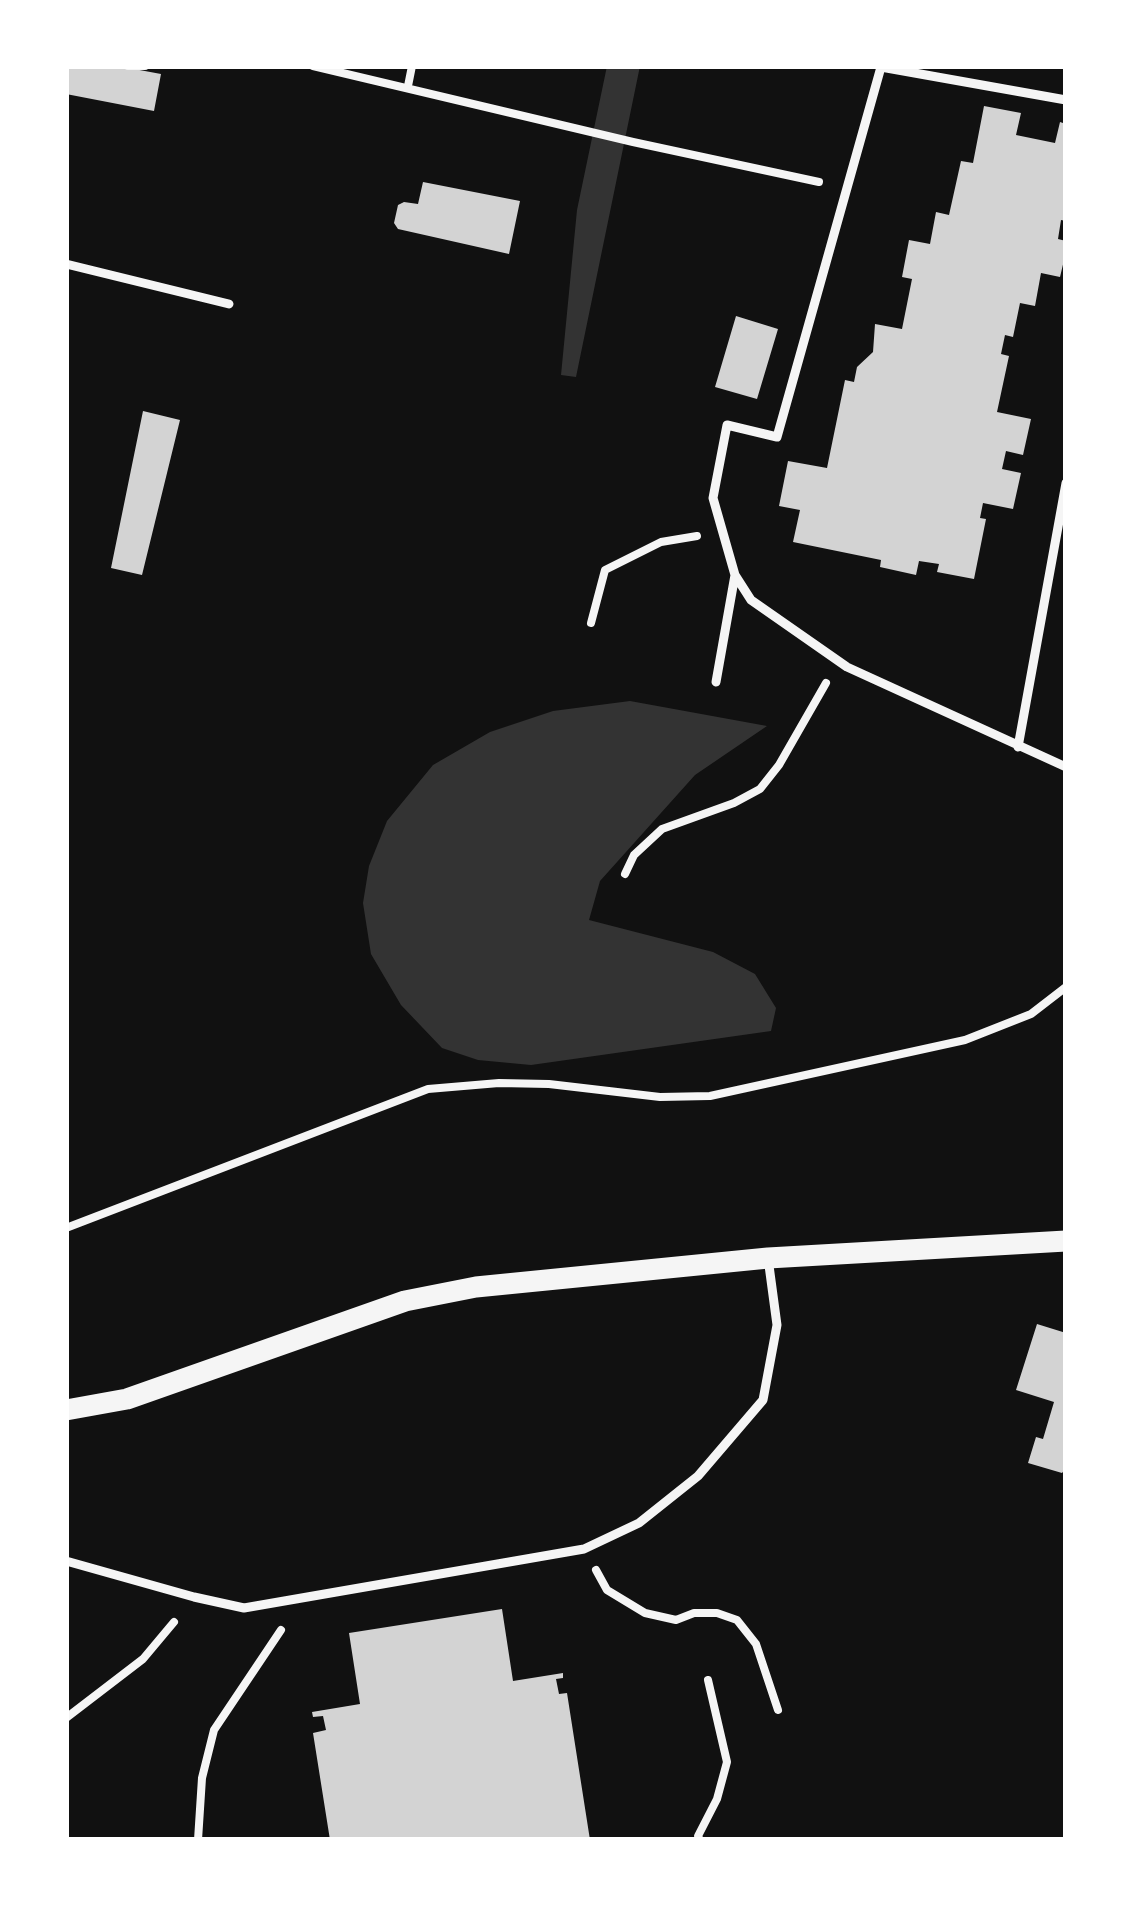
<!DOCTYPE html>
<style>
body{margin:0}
#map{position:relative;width:1132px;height:1906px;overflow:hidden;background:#111;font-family:"Space Grotesk",sans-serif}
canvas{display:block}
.frame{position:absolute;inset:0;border:69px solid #fff;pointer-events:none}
</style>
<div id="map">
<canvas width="1132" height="1906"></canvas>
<div class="frame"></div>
</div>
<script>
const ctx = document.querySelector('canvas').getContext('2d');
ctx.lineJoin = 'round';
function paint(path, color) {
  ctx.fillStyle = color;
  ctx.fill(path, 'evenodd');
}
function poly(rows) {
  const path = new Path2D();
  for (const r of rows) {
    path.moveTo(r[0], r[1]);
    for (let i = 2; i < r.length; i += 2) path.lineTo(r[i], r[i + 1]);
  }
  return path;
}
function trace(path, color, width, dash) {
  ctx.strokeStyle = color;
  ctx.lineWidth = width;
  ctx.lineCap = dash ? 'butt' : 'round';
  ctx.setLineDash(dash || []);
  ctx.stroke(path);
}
const water = poly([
 [607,66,640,66,576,377,561,375,577,210],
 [630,701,767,726,695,775,600,881,589,920,713,952,755,974,776,1008,771,1031,531,1065,478,1060,442,1048,401,1005,371,954,363,903,369,866,387,821,433,765,490,732,553,711]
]);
const building = poly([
 [66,66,118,66,161,74,154,111,66,94],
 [984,106,1021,113,1016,135,1055,143,1060,122,1066,124,1066,221,1061,220,1058,239,1066,241,1066,252,1060,277,1041,273,1035,306,1020,303,1013,337,1005,335,1001,354,1009,356,997,412,1031,419,1023,455,1006,451,1002,469,1021,473,1013,509,983,503,980,518,986,519,974,579,937,572,939,564,919,561,916,575,880,567,881,560,793,542,800,510,779,506,788,461,827,468,845,380,854,382,857,367,873,352,875,324,902,329,912,279,902,277,909,240,930,244,936,212,949,215,961,161,973,163],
 [423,182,520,201,509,254,398,229,394,223,398,205,404,202,418,204],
 [736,316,778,329,757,399,715,387],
 [143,411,180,420,142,575,111,568],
 [1037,1324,1066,1333,1066,1468,1062,1473,1028,1463,1036,1437,1043,1439,1054,1402,1016,1390],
 [502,1609,513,1681,563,1673,563,1678,556,1679,559,1694,567,1693,590,1840,330,1840,313,1733,326,1730,323,1716,313,1717,312,1712,360,1704,349,1633]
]);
const path = poly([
 [128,66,145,66],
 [313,66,633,142,819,182],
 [408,86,412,66],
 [591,623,605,570,661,542,697,536],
 [625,874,634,855,662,829,734,803,760,789,779,765,826,683],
 [66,1228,428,1089,499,1083,549,1084,660,1097,710,1096,965,1040,1031,1014,1066,987],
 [596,1570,607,1590,645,1613,676,1620,694,1613,717,1613,737,1620,756,1644,778,1710],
 [66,1718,143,1659,174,1622],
 [198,1840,202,1778,214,1730,281,1630],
 [700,1840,698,1836,717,1799,727,1762,708,1680]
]);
const service = poly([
 [66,264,229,304],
 [735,575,713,498,727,425,777,437,881,67,1066,100],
 [716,682,735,575,751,600,847,667,1066,767],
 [1018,747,1066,483],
 [66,1561,194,1597,244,1608,584,1549,639,1523,698,1476,763,1400,777,1325,768,1258]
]);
const tertiary = poly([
 [66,1410,127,1399,405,1301,476,1287,768,1258,1066,1241]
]);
paint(water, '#333');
paint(building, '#d3d3d3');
trace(path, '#f5f5f5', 8);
trace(service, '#f5f5f5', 9);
trace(tertiary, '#f5f5f5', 21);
</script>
